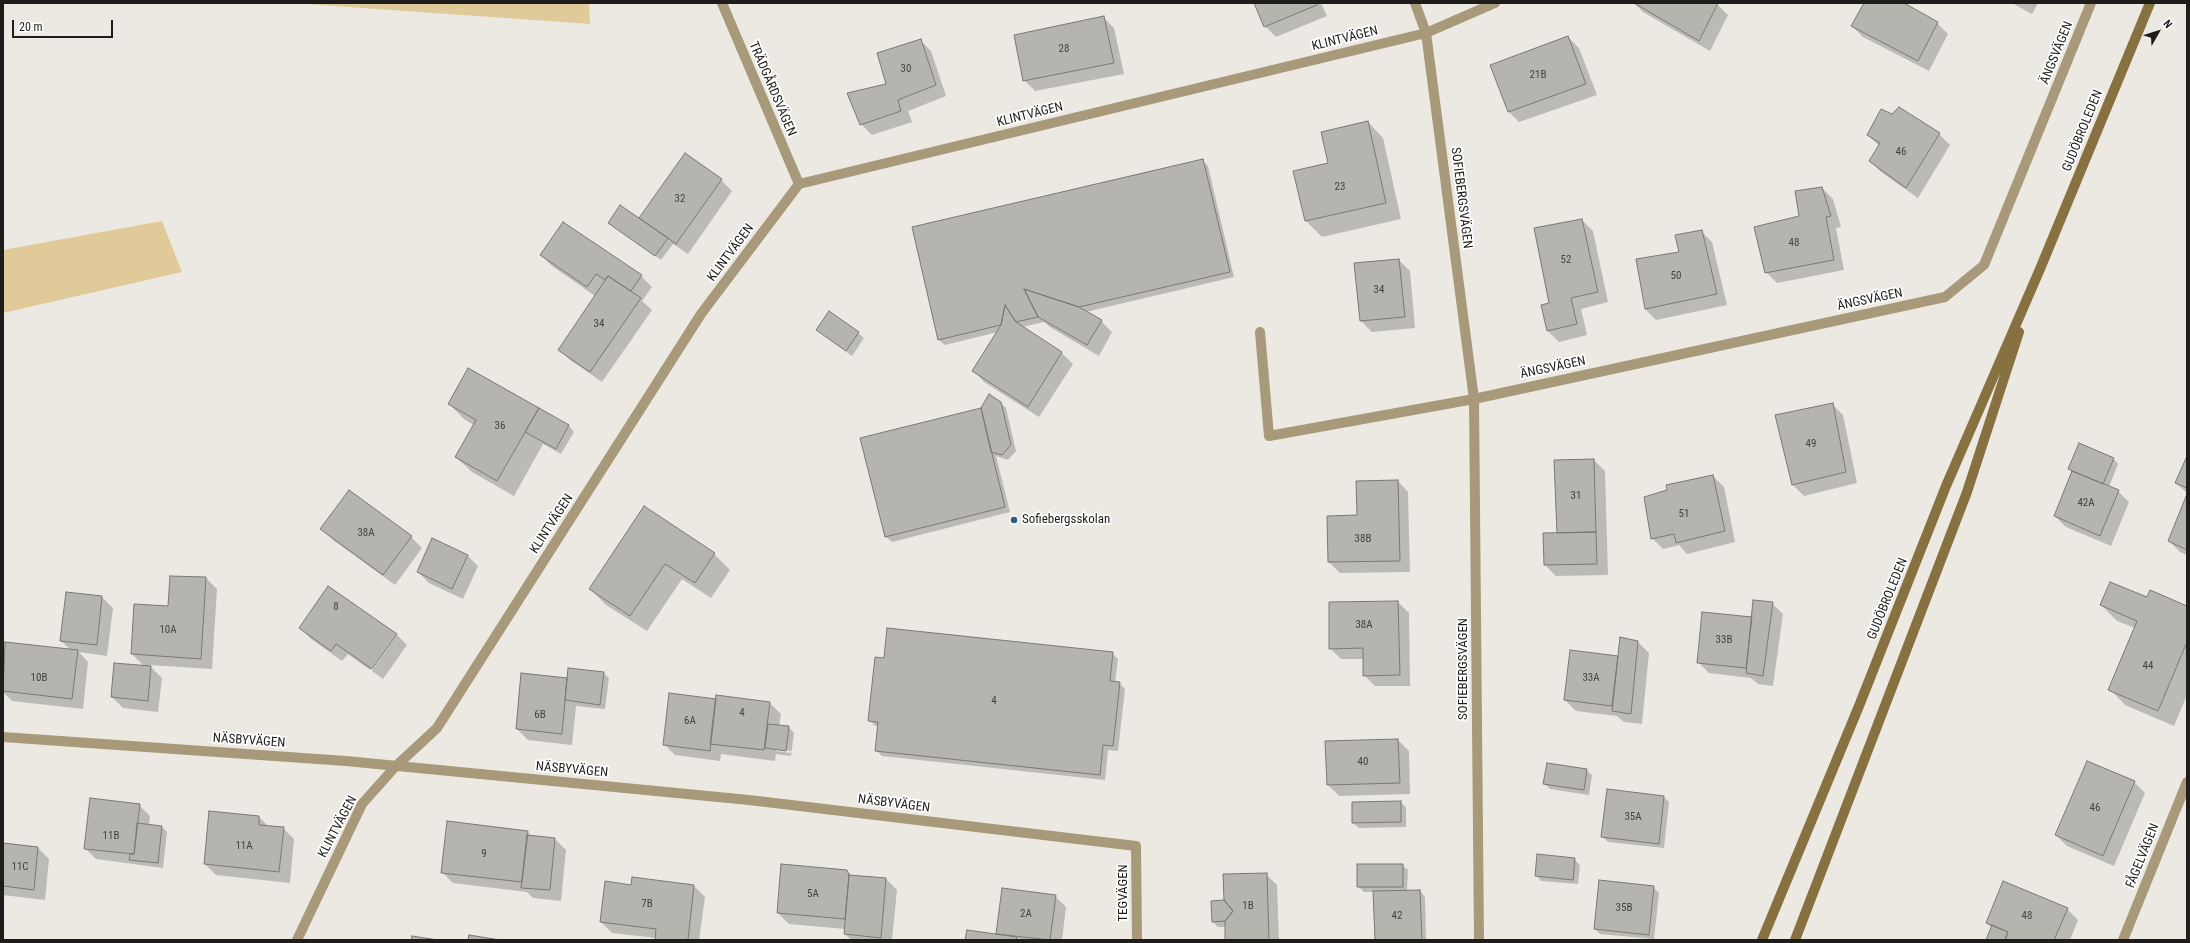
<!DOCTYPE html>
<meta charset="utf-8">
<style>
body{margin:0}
#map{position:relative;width:2190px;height:943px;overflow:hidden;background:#ece9e3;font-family:"Roboto Condensed",sans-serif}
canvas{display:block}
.frame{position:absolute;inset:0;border:4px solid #1e1d1b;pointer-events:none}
.north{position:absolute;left:2138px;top:12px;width:40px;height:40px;-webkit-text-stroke:3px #fff;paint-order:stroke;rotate:51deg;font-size:11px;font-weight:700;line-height:16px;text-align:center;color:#1e1d1b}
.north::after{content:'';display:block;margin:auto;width:14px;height:18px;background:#1e1d1b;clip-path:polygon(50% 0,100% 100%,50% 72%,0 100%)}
.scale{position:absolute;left:12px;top:20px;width:101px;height:18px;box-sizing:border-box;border:2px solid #1e1d1b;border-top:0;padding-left:5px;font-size:12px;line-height:14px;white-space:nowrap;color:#1e1d1b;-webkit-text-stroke:3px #fff;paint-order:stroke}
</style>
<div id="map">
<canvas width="2190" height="943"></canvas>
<div class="frame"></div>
<div class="north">N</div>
<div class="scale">20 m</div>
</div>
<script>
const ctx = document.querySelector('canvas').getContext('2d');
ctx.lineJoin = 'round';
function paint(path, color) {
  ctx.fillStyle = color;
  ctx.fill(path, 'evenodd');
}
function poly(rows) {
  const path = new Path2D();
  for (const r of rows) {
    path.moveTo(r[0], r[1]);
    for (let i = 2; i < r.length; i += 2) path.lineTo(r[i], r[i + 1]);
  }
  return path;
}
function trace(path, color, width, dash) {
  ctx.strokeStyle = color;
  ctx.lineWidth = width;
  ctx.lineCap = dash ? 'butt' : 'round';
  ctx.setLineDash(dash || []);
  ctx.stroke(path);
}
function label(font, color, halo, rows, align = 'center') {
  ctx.font = font + ' "Roboto Condensed",sans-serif';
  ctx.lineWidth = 3.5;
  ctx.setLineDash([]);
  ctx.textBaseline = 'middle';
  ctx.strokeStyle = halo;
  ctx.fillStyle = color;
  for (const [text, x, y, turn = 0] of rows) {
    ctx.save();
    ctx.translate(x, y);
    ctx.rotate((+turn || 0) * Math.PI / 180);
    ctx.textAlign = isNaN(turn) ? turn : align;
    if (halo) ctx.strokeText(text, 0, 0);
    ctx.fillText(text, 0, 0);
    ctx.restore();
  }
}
const green = poly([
 [292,3,589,3,590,24],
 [162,221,182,272,3,313,3,250]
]);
const shadow = poly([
 [1255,3,1321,3,1327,16,1276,37,1265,26],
 [1634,3,1716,3,1728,15,1710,51,1643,12],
 [1865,3,1902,3,1937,23,1948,34,1929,71,1863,37,1852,26],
 [2012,3,2038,3,2032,14],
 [1103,17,1114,28,1124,74,1035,91,1024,80],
 [1568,37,1579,48,1597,95,1519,122,1508,111],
 [920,40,931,51,946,96,908,111,912,122,872,135,861,124],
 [1368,122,1383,138,1401,219,1322,237,1306,221,1295,172,1329,164],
 [1939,134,1950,145,1918,198,1881,172,1870,161,1879,146,1868,135],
 [685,154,721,180,732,191,688,254,673,244,661,260,609,223,639,219],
 [1203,161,1208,166,1234,277,1086,312,1101,321,1112,332,1099,356,1050,327,1044,322,1022,327,1062,353,1073,364,1039,417,984,382,974,371,998,332,945,345,939,340],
 [1822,188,1833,199,1841,227,1836,228,1844,270,1777,283,1766,272,1800,216],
 [1582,220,1593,231,1608,302,1581,309,1587,335,1559,342,1548,331,1551,304],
 [1701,231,1712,242,1727,305,1656,320,1645,309,1680,252],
 [541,255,641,276,652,287,642,301,652,310,602,382,570,360,559,349,595,296,552,266],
 [1399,260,1410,271,1415,328,1372,332,1361,321],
 [817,330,858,333,864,338,852,356],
 [469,370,569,426,574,432,561,454,543,444,514,496,472,472,456,457,474,425,465,420,449,404],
 [1000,402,1006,408,1016,451,1008,460,996,456,1010,512,892,542,886,537,981,409],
 [1832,404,1843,415,1857,483,1804,496,1793,485,1776,416],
 [2113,458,2118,464,2109,487,2118,491,2129,502,2111,546,2066,527,2055,516,2073,472,2070,469],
 [2187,458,2187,493,2176,483],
 [1594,460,1605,471,1608,575,1556,576,1545,565,1544,534,1558,534,1556,461],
 [1713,476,1724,487,1735,542,1687,554,1679,545,1663,549,1652,538],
 [1398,481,1408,492,1410,572,1340,573,1329,562],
 [2187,497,2187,555,2180,552,2169,541],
 [644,507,714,554,730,570,711,598,682,579,647,631,606,605,590,589],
 [322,529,411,537,422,548,395,585,333,540],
 [467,555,478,566,463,599,429,583,418,572],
 [206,578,217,589,212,669,149,665,162,678,158,712,123,708,112,697,144,666,132,654,135,605,169,607],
 [329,587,396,635,394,635,370,670,348,654,342,661,311,639,300,628],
 [102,597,113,608,107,656,79,652,88,662,83,709,12,701,3,692,6,644,71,650,61,641],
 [2148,599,2187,607,2187,695,2174,726,2125,705,2110,689,2135,628,2117,621,2101,605],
 [1398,602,1409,613,1410,686,1375,686,1364,675,1364,659,1341,659,1330,648],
 [1772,603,1783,614,1773,686,1758,684,1751,678,1709,673,1698,662],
 [397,635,407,645,383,679,372,671],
 [1638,642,1649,653,1642,724,1624,722,1617,716,1576,711,1565,700],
 [1112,653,1118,659,1115,683,1119,683,1125,689,1118,751,1108,750,1105,780,882,756,876,750,879,726,875,726,869,720,885,659],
 [603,673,609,678,605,709,576,706,572,745,528,740,517,729,567,679],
 [717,700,770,703,781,714,779,726,789,727,794,733,791,756,776,754,775,761,721,754,720,761,675,755,664,744],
 [776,749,791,751,791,753,776,751],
 [1398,740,1409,751,1410,794,1339,796,1328,785,1326,742],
 [1586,770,1592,775,1589,795,1550,789,1545,784],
 [2134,782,2145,793,2114,866,2067,846,2056,835],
 [1664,797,1669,802,1664,848,1608,842,1602,836],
 [1400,802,1406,807,1406,827,1359,828,1353,823],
 [139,805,150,816,149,825,162,827,167,832,163,868,96,859,85,848],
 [210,812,259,817,269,827,283,828,294,839,290,883,216,875,205,864],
 [527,832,531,836,555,839,566,850,561,901,533,898,527,892,453,883,442,872],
 [3,844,38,848,49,859,45,900,3,895],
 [1574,859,1580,865,1578,884,1541,881,1536,875],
 [1402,865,1408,870,1407,892,1420,891,1425,897,1426,940,1376,940,1374,892,1364,892,1358,886],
 [847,871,852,876,886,879,897,890,892,940,851,940,845,934,845,929,789,924,778,913],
 [1266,874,1277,885,1279,940,1226,940,1226,927,1218,927,1213,922,1225,901],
 [632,886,694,886,705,897,699,940,656,940,656,938,612,933,601,922],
 [1653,887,1659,893,1654,939,1600,934,1595,929],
 [1055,896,1066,907,1062,940,966,940,999,935,997,933],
 [2067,909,2078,920,2070,940,1987,940,1992,928,1987,923]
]);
const building = poly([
 [1254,3,1316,3,1317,5,1264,27,1254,3],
 [1634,3,1718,3,1699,41,1634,3],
 [1864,3,1904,3,1938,22,1918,61,1851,26,1864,3],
 [1104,16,1114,63,1023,81,1014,35,1104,16],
 [1568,36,1586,84,1508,112,1490,65,1568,36],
 [921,39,936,85,898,100,901,111,860,125,847,93,886,84,877,53,921,39],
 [1899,107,1940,133,1906,188,1869,161,1880,143,1867,135,1881,109,1892,114,1899,107],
 [1368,121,1386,203,1305,221,1293,171,1328,163,1321,132,1368,121],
 [685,153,722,179,676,244,639,218,685,153],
 [1203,159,1230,272,1079,307,1024,289,1038,317,1016,322,1005,305,1001,325,938,340,912,227,1203,159],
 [1822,187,1831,216,1826,217,1834,260,1765,273,1754,227,1799,216,1795,191,1822,187],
 [620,205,668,238,655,256,608,223,620,205],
 [1582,219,1598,292,1571,298,1577,324,1547,331,1541,305,1549,303,1534,228,1582,219],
 [563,222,642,275,631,291,608,276,605,280,596,274,587,287,540,255,563,222],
 [1702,230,1717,294,1645,309,1636,259,1679,252,1675,235,1702,230],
 [1399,259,1405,317,1360,321,1354,263,1399,259],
 [608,276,641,298,590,372,558,350,608,276],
 [1024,289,1079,307,1102,320,1087,345,1038,317,1024,289],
 [1005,305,1016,322,1062,352,1028,407,972,371,1001,325,1005,305],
 [829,311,859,332,846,351,816,330,829,311],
 [468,368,539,408,497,481,455,457,476,420,448,404,468,368],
 [989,394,1001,402,1011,445,1002,455,991,452,981,408,989,394],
 [1833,403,1846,472,1792,485,1775,415,1833,403],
 [539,408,569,425,556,449,525,432,539,408],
 [981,408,1005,507,885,537,860,438,981,408],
 [2079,443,2114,458,2103,484,2068,469,2079,443],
 [2187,456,2187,488,2175,483,2187,456],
 [1594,459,1596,532,1557,533,1554,460,1594,459],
 [2072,471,2119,490,2100,536,2054,516,2072,471],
 [1713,475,1725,531,1676,543,1674,534,1651,539,1644,497,1667,490,1666,485,1713,475],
 [1398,480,1400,561,1328,562,1327,516,1357,515,1356,481,1398,480],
 [349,490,412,536,383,575,320,529,349,490],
 [2187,494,2187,550,2168,541,2187,494],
 [644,506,715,553,695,583,665,564,630,616,589,589,644,506],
 [1596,532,1597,564,1544,565,1543,533,1596,532],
 [432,538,468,555,452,589,417,572,432,538],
 [170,576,206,577,201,659,131,654,134,604,168,606,170,576],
 [2110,582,2147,597,2150,590,2187,606,2187,642,2158,711,2108,690,2137,621,2100,605,2110,582],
 [328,586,397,634,372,669,336,644,331,651,299,628,328,586],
 [66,592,102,596,97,645,60,641,66,592],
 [1753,600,1773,602,1763,676,1746,673,1753,600],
 [1398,601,1400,675,1363,676,1363,648,1329,649,1329,602,1398,601],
 [1702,612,1752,617,1746,668,1697,663,1702,612],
 [887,628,1113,652,1110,681,1120,682,1113,746,1103,745,1100,775,875,751,878,722,868,721,875,657,884,658,887,628],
 [1620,637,1638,641,1631,714,1612,711,1620,637],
 [5,642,78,650,72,699,3,691,5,642],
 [1570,650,1618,656,1612,706,1564,700,1570,650],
 [114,663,151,666,148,701,111,697,114,663],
 [568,668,604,672,600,705,565,700,568,668],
 [521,673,567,678,562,734,516,729,521,673],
 [669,693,716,699,710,751,663,745,669,693],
 [716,695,770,702,764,750,710,744,716,695],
 [768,724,789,726,786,751,765,748,768,724],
 [1398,739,1400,783,1327,785,1325,741,1398,739],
 [2087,761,2135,781,2103,856,2055,835,2087,761],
 [1547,763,1587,769,1584,790,1543,784,1547,763],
 [1607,789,1664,796,1659,844,1601,837,1607,789],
 [90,798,140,804,134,854,84,849,90,798],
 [1401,801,1401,822,1352,823,1352,802,1401,801],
 [209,811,259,816,259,825,284,827,279,872,204,864,209,811],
 [447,821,528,831,522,882,441,873,447,821],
 [137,823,162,826,158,863,129,860,130,854,134,854,137,823],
 [527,835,555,838,550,890,521,888,527,835],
 [3,843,38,847,34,890,3,886,3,843],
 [1537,854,1575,858,1573,880,1535,876,1537,854],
 [781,864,847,870,849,875,845,919,777,913,781,864],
 [1357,864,1403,864,1403,887,1357,887,1357,864],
 [1267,873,1269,940,1225,940,1225,921,1233,911,1224,900,1223,874,1267,873],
 [849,875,886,878,881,938,844,934,849,875],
 [632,877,694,885,688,940,655,940,656,929,600,922,605,881,631,885,632,877],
 [1599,880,1654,886,1649,935,1594,929,1599,880],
 [2003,881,2068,908,2054,940,2005,940,2008,932,1986,923,2003,881],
 [1002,888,1056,895,1050,940,996,934,1002,888],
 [1420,890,1422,940,1375,940,1373,891,1420,890],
 [1224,900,1233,911,1225,921,1212,922,1211,901,1224,900],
 [1992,925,2008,932,2005,940,1986,940,1992,925],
 [967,930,1017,937,1016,940,965,940,967,930],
 [469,935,500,940,468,940,469,935],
 [412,936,438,940,411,940,412,936]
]);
const service = poly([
 [1260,332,1269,436,1474,399]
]);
const minor = poly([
 [722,3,799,184],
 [1415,3,1426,33,1474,399,1479,940],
 [1474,399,1945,297,1984,265,2091,3],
 [3,737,346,761,749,800,1136,846,1137,940],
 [297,940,362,804,395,767,437,728,701,314,799,184,1426,33,1495,3],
 [2123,940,2187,782]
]);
const secondary = poly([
 [1762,940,1859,706,1946,486,2040,269,2150,3],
 [1795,940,1967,492,2019,332]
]);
const markers = [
 [1014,520,4,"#2a5d79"]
];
const numberNames = [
 ["28",1064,49],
 ["30",906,69],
 ["21B",1538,75],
 ["46",1901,152],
 ["23",1340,187],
 ["32",680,199],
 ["48",1794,243],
 ["52",1566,260],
 ["50",1676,276],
 ["34",1379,290],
 ["34",599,324],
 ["36",500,426],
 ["49",1811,444],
 ["31",1576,496],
 ["42A",2086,503],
 ["51",1684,514],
 ["38A",366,533],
 ["38B",1363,539],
 ["8",336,607],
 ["38A",1364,625],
 ["10A",168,630],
 ["33B",1724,640],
 ["44",2148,666],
 ["10B",39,678],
 ["33A",1591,678],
 ["4",994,701],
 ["4",742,713],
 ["6B",540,715],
 ["6A",690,721],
 ["40",1363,762],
 ["46",2095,808],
 ["35A",1633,817],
 ["11B",111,836],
 ["11A",244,846],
 ["9",484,854],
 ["11C",20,867],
 ["5A",813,894],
 ["7B",647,904],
 ["1B",1248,906],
 ["35B",1624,908],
 ["2A",1026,914],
 ["42",1397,916],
 ["48",2027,916]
];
const streetNames = [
 ["KLINTVÄGEN",1345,39,-14],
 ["ÄNGSVÄGEN",2057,53,-68],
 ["TRÄDGÅRDSVÄGEN",772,89,67],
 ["KLINTVÄGEN",1030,115,-14],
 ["GUDÖBROLEDEN",2083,131,-68],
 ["SOFIEBERGSVÄGEN",1461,198,83],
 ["KLINTVÄGEN",731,253,-53],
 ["ÄNGSVÄGEN",1870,300,-12],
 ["ÄNGSVÄGEN",1553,368,-12],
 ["KLINTVÄGEN",552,524,-57],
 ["GUDÖBROLEDEN",1888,599,-68],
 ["SOFIEBERGSVÄGEN",1464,669,-90],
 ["NÄSBYVÄGEN",249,741,4],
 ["NÄSBYVÄGEN",572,770,5],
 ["NÄSBYVÄGEN",894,804,7],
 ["KLINTVÄGEN",338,827,-62],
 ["FÅGELVÄGEN",2143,856,-68],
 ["TEGVÄGEN",1124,893,-90]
];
const poiNames = [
 ["Sofiebergsskolan",1022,520]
];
paint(green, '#e0ca9a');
paint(shadow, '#0003');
paint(building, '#b6b4ae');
trace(building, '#7b7873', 1);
trace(service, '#a79979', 10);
trace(minor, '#a79979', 10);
trace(secondary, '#877141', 10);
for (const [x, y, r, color] of markers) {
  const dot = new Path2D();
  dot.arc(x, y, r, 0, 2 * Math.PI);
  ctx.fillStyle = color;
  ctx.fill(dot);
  trace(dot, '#fff', 1.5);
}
label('11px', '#444340', null, numberNames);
label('13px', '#1e1d1b', '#fff', streetNames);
label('13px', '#1e1d1b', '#fff', poiNames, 'left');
</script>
